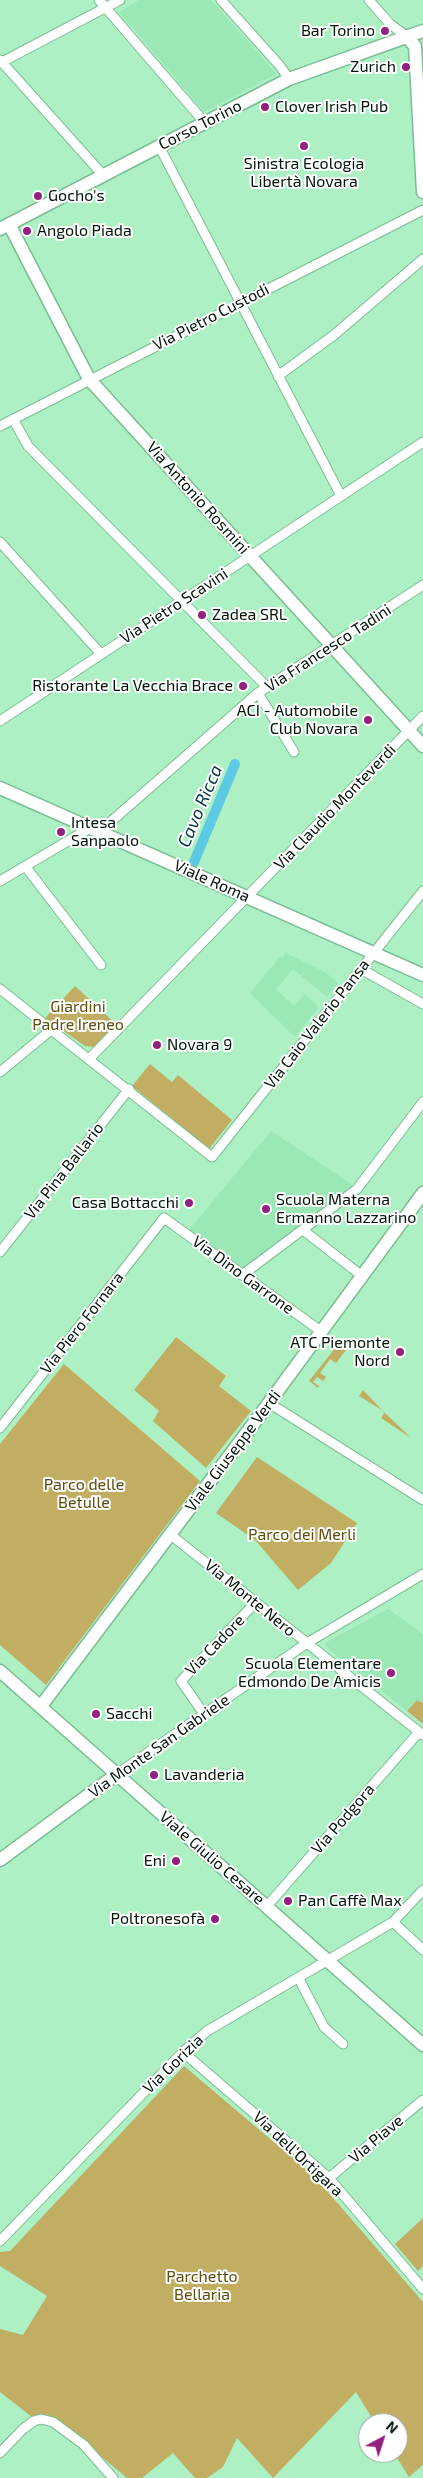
<!DOCTYPE html>
<meta charset="utf-8">
<style>
body{margin:0}
#map{position:relative;width:423px;height:2478px;overflow:hidden;background:#acf0c4;font-family:"Exo 2",sans-serif}
canvas{display:block}
.north{position:absolute;left:358px;top:2413px;width:50px;height:50px;box-sizing:border-box;background:#fff;border:1px solid #99a19b;border-radius:50%;rotate:40deg;font-size:14px;font-weight:700;line-height:20px;text-align:center;color:#001406}
.north::after{content:'';display:block;margin:auto;width:18px;height:22px;background:#932180;clip-path:polygon(50% 0,100% 100%,50% 72%,0 100%)}
</style>
<div id="map">
<canvas width="423" height="2478"></canvas>
<div class="north">N</div>
</div>
<script>
const ctx = document.querySelector('canvas').getContext('2d');
ctx.lineJoin = 'round';
function paint(path, color) {
  ctx.fillStyle = color;
  ctx.fill(path, 'evenodd');
}
function poly(rows) {
  const path = new Path2D();
  for (const r of rows) {
    path.moveTo(r[0], r[1]);
    for (let i = 2; i < r.length; i += 2) path.lineTo(r[i], r[i + 1]);
  }
  return path;
}
function trace(path, color, width, dash) {
  ctx.strokeStyle = color;
  ctx.lineWidth = width;
  ctx.lineCap = dash ? 'butt' : 'round';
  ctx.setLineDash(dash || []);
  ctx.stroke(path);
}
function label(font, color, halo, rows, align = 'center') {
  ctx.font = font + ' "Exo 2",sans-serif';
  ctx.lineWidth = 4;
  ctx.setLineDash([]);
  ctx.textBaseline = 'middle';
  ctx.strokeStyle = halo;
  ctx.fillStyle = color;
  for (const [text, x, y, turn = 0] of rows) {
    ctx.save();
    ctx.translate(x, y);
    ctx.rotate((+turn || 0) * Math.PI / 180);
    ctx.textAlign = isNaN(turn) ? turn : align;
    if (halo) ctx.strokeText(text, 0, 0);
    ctx.fillText(text, 0, 0);
    ctx.restore();
  }
}
const built = poly([
 [139,0,211,0,277,74,204,112,119,12],
 [286,953,325,972,338,983,327,997,293,969,276,989,294,1006,305,994,319,1007,295,1037,250,993,280,957,282,958],
 [271,1131,354,1186,244,1270,240,1270,188,1231],
 [388,1609,423,1634,423,1703,417,1700,407,1711,325,1646,325,1643]
]);
const green = poly([
 [75,986,117,1025,94,1047,85,1046,45,1018],
 [150,1064,172,1082,178,1075,232,1120,209,1149,132,1086],
 [176,1337,226,1376,219,1386,251,1411,206,1468,153,1421,159,1411,134,1390],
 [340,1342,347,1349,336,1363,330,1359,320,1373,326,1377,323,1381,317,1377,313,1382,319,1386,318,1388,309,1381],
 [64,1364,200,1481,46,1685,0,1645,0,1444],
 [363,1390,385,1413,411,1438,381,1418,385,1412,359,1396],
 [257,1457,357,1523,331,1563,298,1590,255,1540,216,1513],
 [417,1700,423,1703,423,1724,407,1711],
 [184,2066,315,2177,423,2302,423,2465,409,2477,394,2453,398,2453,398,2423,375,2423,356,2392,273,2478,237,2438,223,2467,207,2478,195,2478,173,2453,142,2478,127,2478,55,2418,41,2415,32,2417,0,2392,0,2329,23,2335,47,2296,0,2266,0,2252,10,2251],
 [423,2218,423,2266,418,2271,395,2244]
]);
const canal = poly([
 [194,862,235,764]
]);
const street = poly([
 [99,0,205,123],
 [221,0,280,66,289,79],
 [369,0,390,24,406,36],
 [0,60,103,175],
 [0,63,120,0],
 [159,146,341,496],
 [278,376,334,335,423,259],
 [13,419,28,446,267,687],
 [0,426,423,210],
 [0,542,101,654],
 [258,693,294,752],
 [0,721,423,442],
 [99,832,258,693,423,585],
 [25,866,101,965],
 [0,881,90,828],
 [361,969,423,1004],
 [0,989,212,1157,423,891],
 [90,1058,423,716],
 [0,1072,51,1030],
 [303,1230,362,1276],
 [0,1252,129,1089],
 [242,1275,357,1189,423,1102],
 [269,1403,423,1500],
 [0,1428,164,1218,322,1332],
 [171,1535,423,1735],
 [204,1714,181,1681,256,1602],
 [117,1774,307,1643,423,1574],
 [267,1906,419,1732],
 [393,1922,423,1950],
 [299,1979,324,2027,343,2044],
 [183,2052,329,2178,423,2289],
 [329,2178,423,2100],
 [0,2241,183,2052,207,2031,393,1922,423,1890],
 [0,2453,23,2429,34,2421,41,2419,53,2422,84,2445,113,2478]
]);
const secondary = poly([
 [406,36,415,46,423,192],
 [9,224,89,379,423,746],
 [0,229,289,79,423,31],
 [0,788,423,975],
 [0,1671,423,2045],
 [41,1706,260,1415,423,1193],
 [0,1860,117,1774]
]);
const markers = [
 [385,31,5,"#932180"],
 [406,67,5,"#932180"],
 [265,107,5,"#932180"],
 [304,146,5,"#932180"],
 [38,196,5,"#932180"],
 [27,231,5,"#932180"],
 [202,615,5,"#932180"],
 [243,686,5,"#932180"],
 [368,720,5,"#932180"],
 [61,832,5,"#932180"],
 [157,1045,5,"#932180"],
 [189,1203,5,"#932180"],
 [266,1209,5,"#932180"],
 [400,1352,5,"#932180"],
 [391,1673,5,"#932180"],
 [96,1714,5,"#932180"],
 [154,1775,5,"#932180"],
 [176,1861,5,"#932180"],
 [288,1901,5,"#932180"],
 [215,1919,5,"#932180"]
];
const poiNames = [
 ["Bar Torino",375,31,"right"],
 ["Zurich",396,67,"right"],
 ["Clover Irish Pub",275,107],
 ["Sinistra Ecologia",304,164,"center"],
 ["Libertà Novara",304,182,"center"],
 ["Gocho's",48,196],
 ["Angolo Piada",37,231],
 ["Zadea SRL",212,615],
 ["Ristorante La Vecchia Brace",233,686,"right"],
 ["ACI - Automobile",358,711,"right"],
 ["Club Novara",358,729,"right"],
 ["Intesa",71,823],
 ["Sanpaolo",71,841],
 ["Novara 9",167,1045],
 ["Scuola Materna",276,1200],
 ["Ermanno Lazzarino",276,1218],
 ["Casa Bottacchi",179,1203,"right"],
 ["ATC Piemonte",390,1343,"right"],
 ["Nord",390,1361,"right"],
 ["Scuola Elementare",381,1664,"right"],
 ["Edmondo De Amicis",381,1682,"right"],
 ["Sacchi",106,1714],
 ["Lavanderia",164,1775],
 ["Eni",166,1861,"right"],
 ["Pan Caffè Max",298,1901],
 ["Poltronesofà",205,1919,"right"]
];
const streetNames = [
 ["Corso Torino",200,125,-27],
 ["Via Pietro Custodi",211,317,-27],
 ["Via Antonio Rosmini",198,498,48],
 ["Via Pietro Scavini",174,606,-33],
 ["Via Francesco Tadini",328,648,-33],
 ["Via Claudio Monteverdi",335,807,-46],
 ["Viale Roma",212,881,24],
 ["Via Caio Valerio Pansa",317,1024,-52],
 ["Via Pina Ballario",64,1171,-52],
 ["Via Dino Garrone",243,1275,36],
 ["Via Piero Fornara",82,1323,-52],
 ["Viale Giuseppe Verdi",233,1451,-53],
 ["Via Monte Nero",250,1598,39],
 ["Via Cadore",215,1645,-46],
 ["Via Monte San Gabriele",159,1746,-35],
 ["Via Podgora",343,1819,-49],
 ["Viale Giulio Cesare",212,1858,41],
 ["Via Gorizia",173,2064,-44],
 ["Via Piave",376,2139,-40],
 ["Via dell'Ortigara",298,2154,43]
];
const parkNames = [
 ["Giardini",78,1007],
 ["Padre Ireneo",78,1025],
 ["Parco delle",84,1485],
 ["Betulle",84,1503],
 ["Parco dei Merli",302,1535],
 ["Parchetto",202,2277],
 ["Bellaria",202,2295]
];
const waterNames = [
 ["Cavo Ricca",200,806,-67]
];
paint(built, '#9be7b6');
paint(green, '#c1ae63');
trace(canal, '#5dcae4', 10);
trace(street, '#7abd93', 11);
trace(secondary, '#7abd93', 15);
trace(street, '#fff', 9);
trace(secondary, '#fff', 12);
for (const [x, y, r, color] of markers) {
  const dot = new Path2D();
  dot.arc(x, y, r, 0, 2 * Math.PI);
  ctx.fillStyle = color;
  ctx.fill(dot);
  trace(dot, '#fff', 2);
}
label('16px', '#001406', '#fff', poiNames, 'left');
label('16px', '#001406', '#fff', streetNames);
label('16px', '#5d4e0e', '#fff', parkNames);
label('italic 18px', '#023742', '#fff', waterNames);
</script>
